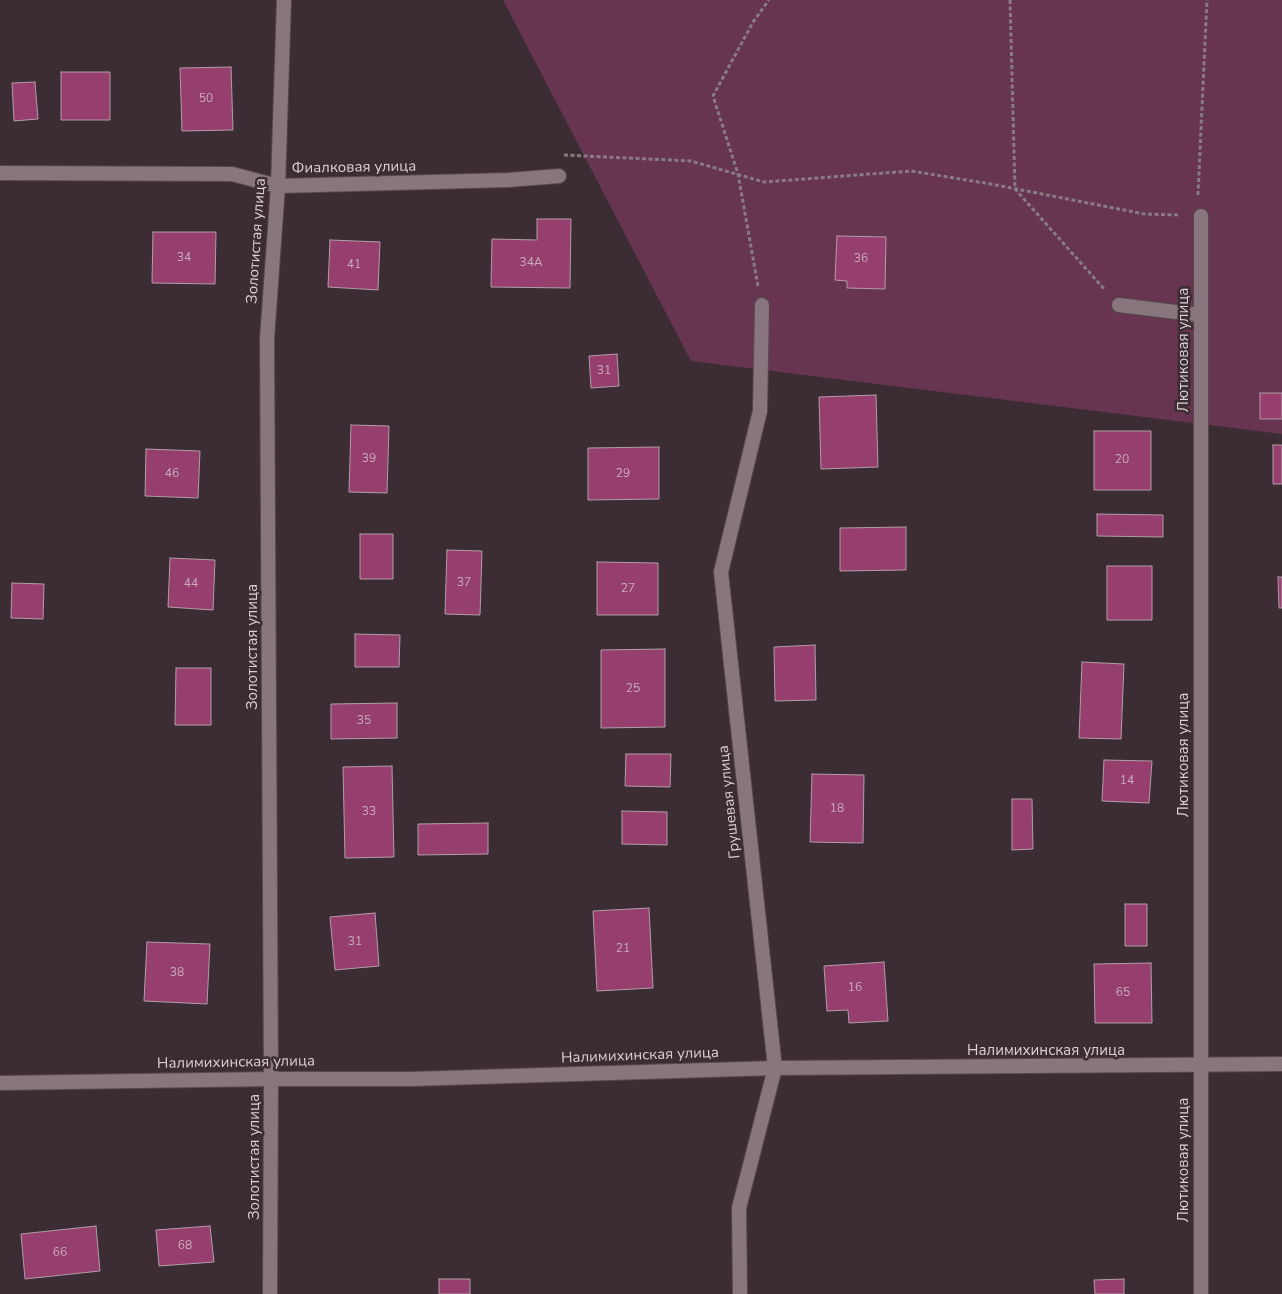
<!DOCTYPE html>
<meta charset="utf-8">
<style>
body{margin:0}
canvas{display:block;background:#3c2c33}
</style>
<canvas width="1282" height="1294"></canvas>
<script>
const ctx = document.querySelector('canvas').getContext('2d');
ctx.lineJoin = 'round';
function paint(path, color) {
  ctx.fillStyle = color;
  ctx.fill(path, 'evenodd');
}
function poly(rows) {
  const path = new Path2D();
  for (const r of rows) {
    path.moveTo(r[0], r[1]);
    for (let i = 2; i < r.length; i += 2) path.lineTo(r[i], r[i + 1]);
  }
  return path;
}
function trace(path, color, width, dash) {
  ctx.strokeStyle = color;
  ctx.lineWidth = width;
  ctx.lineCap = dash ? 'butt' : 'round';
  ctx.setLineDash(dash || []);
  ctx.stroke(path);
}
function label(font, color, halo, rows, align = 'center') {
  ctx.font = font + ' "Nunito Sans",sans-serif';
  ctx.lineWidth = 5;
  ctx.setLineDash([]);
  ctx.textBaseline = 'middle';
  ctx.strokeStyle = halo;
  ctx.fillStyle = color;
  for (const [text, x, y, turn = 0] of rows) {
    ctx.save();
    ctx.translate(x, y);
    ctx.rotate((+turn || 0) * Math.PI / 180);
    ctx.textAlign = isNaN(turn) ? turn : align;
    if (halo) ctx.strokeText(text, 0, 0);
    ctx.fillText(text, 0, 0);
    ctx.restore();
  }
}
const green = poly([
 [503,0,1282,0,1282,434,691,361]
]);
const building = poly([
 [231,67,233,130,182,131,180,68,231,67],
 [61,72,110,72,110,120,61,120,61,72],
 [35,82,38,119,14,121,12,83,35,82],
 [537,219,571,219,570,288,491,287,492,239,537,240,537,219],
 [153,232,216,232,215,284,152,283,153,232],
 [837,236,886,237,885,289,847,288,847,281,835,280,837,236],
 [330,240,380,242,378,290,328,287,330,240],
 [617,354,619,386,591,388,589,356,617,354],
 [1260,393,1282,393,1282,419,1260,419,1260,393],
 [876,395,878,467,821,469,819,397,876,395],
 [351,425,389,426,387,493,349,492,351,425],
 [1094,431,1151,431,1151,490,1094,490,1094,431],
 [1273,445,1282,445,1282,484,1273,484,1273,445],
 [659,447,659,499,588,500,588,448,659,447],
 [146,449,200,451,198,498,145,496,146,449],
 [1097,514,1163,515,1163,537,1097,536,1097,514],
 [906,527,906,570,840,571,840,528,906,527],
 [360,534,393,534,393,579,360,579,360,534],
 [447,550,482,551,480,615,445,614,447,550],
 [170,558,215,560,213,610,168,607,170,558],
 [597,562,658,563,658,615,597,615,597,562],
 [1107,566,1152,566,1152,620,1107,620,1107,566],
 [1278,577,1282,577,1282,608,1279,608,1278,577],
 [12,583,44,584,43,619,11,618,12,583],
 [355,634,400,635,399,667,355,667,355,634],
 [815,645,816,700,775,701,774,647,815,645],
 [665,649,665,727,601,728,601,650,665,649],
 [1082,662,1124,664,1121,739,1079,738,1082,662],
 [176,668,211,668,211,725,175,725,176,668],
 [397,703,397,738,331,739,331,704,397,703],
 [626,754,671,754,670,787,625,786,626,754],
 [1104,760,1152,761,1149,803,1102,801,1104,760],
 [392,766,394,857,345,858,343,767,392,766],
 [812,774,864,775,863,843,810,842,812,774],
 [1012,799,1032,799,1033,849,1012,850,1012,799],
 [622,811,667,812,667,845,622,844,622,811],
 [488,823,488,854,418,855,418,824,488,823],
 [1125,904,1147,904,1147,946,1125,946,1125,904],
 [649,908,653,988,597,991,593,911,649,908],
 [375,913,379,966,335,970,330,917,375,913],
 [147,942,210,944,207,1004,144,1001,147,942],
 [884,962,888,1021,849,1023,848,1010,827,1011,824,966,884,962],
 [1151,963,1152,1023,1095,1023,1094,964,1151,963],
 [96,1226,100,1271,25,1279,21,1234,96,1226],
 [210,1226,214,1262,159,1266,156,1230,210,1226],
 [439,1279,470,1279,470,1294,439,1294,439,1279],
 [1124,1279,1124,1294,1095,1294,1094,1280,1124,1279]
]);
const path = poly([
 [1010,0,1015,189,1105,290],
 [564,155,691,161,764,182,911,171,991,184,1144,214,1180,215],
 [1198,195,1207,0],
 [758,286,738,174,713,96,753,22,769,0]
]);
const service = poly([
 [1119,305,1200,315]
]);
const minor = poly([
 [0,173,232,174,278,186,508,180,559,176],
 [270,1294,271,1079,267,339,278,186,284,0],
 [740,1294,739,1208,775,1068,721,572,760,411,762,305],
 [1201,1294,1201,216]
]);
const tertiary = poly([
 [0,1083,271,1079,411,1079,775,1068,1282,1064]
]);
const numberNames = [
 ["50",206,99],
 ["34",184,258],
 ["36",861,259],
 ["34А",531,263],
 ["41",354,265],
 ["31",604,371],
 ["39",369,459],
 ["20",1122,460],
 ["46",172,474],
 ["29",623,474],
 ["37",464,583],
 ["44",191,584],
 ["27",628,589],
 ["25",633,689],
 ["35",364,721],
 ["14",1127,781],
 ["18",837,809],
 ["33",369,812],
 ["31",355,942],
 ["21",623,949],
 ["38",177,973],
 ["16",855,988],
 ["65",1123,993],
 ["68",185,1246],
 ["66",60,1253]
];
const streetNames = [
 ["Фиалковая улица",354,168,-1],
 ["Золотистая улица",257,241,-86],
 ["Лютиковая улица",1184,350,-90],
 ["Золотистая улица",253,647,-90],
 ["Лютиковая улица",1184,755,-90],
 ["Грушевая улица",730,802,-96],
 ["Налимихинская улица",1046,1051],
 ["Налимихинская улица",640,1056,-2],
 ["Налимихинская улица",236,1063,-1],
 ["Золотистая улица",255,1157,-90],
 ["Лютиковая улица",1184,1160,-90]
];
paint(green, '#67354f');
paint(building, '#963f6f');
trace(building, '#b19da6', 1);
trace(service, '#56494f', 16);
trace(minor, '#56494f', 16);
trace(tertiary, '#56494f', 16);
trace(path, '#887b81', 3, [4, 2.5]);
trace(service, '#88757d', 14);
trace(minor, '#88757d', 14);
trace(tertiary, '#88757d', 14);
label('12px', '#c9acbb', null, numberNames);
label('15px', '#dad0d4', '#3c2c33', streetNames);
</script>
